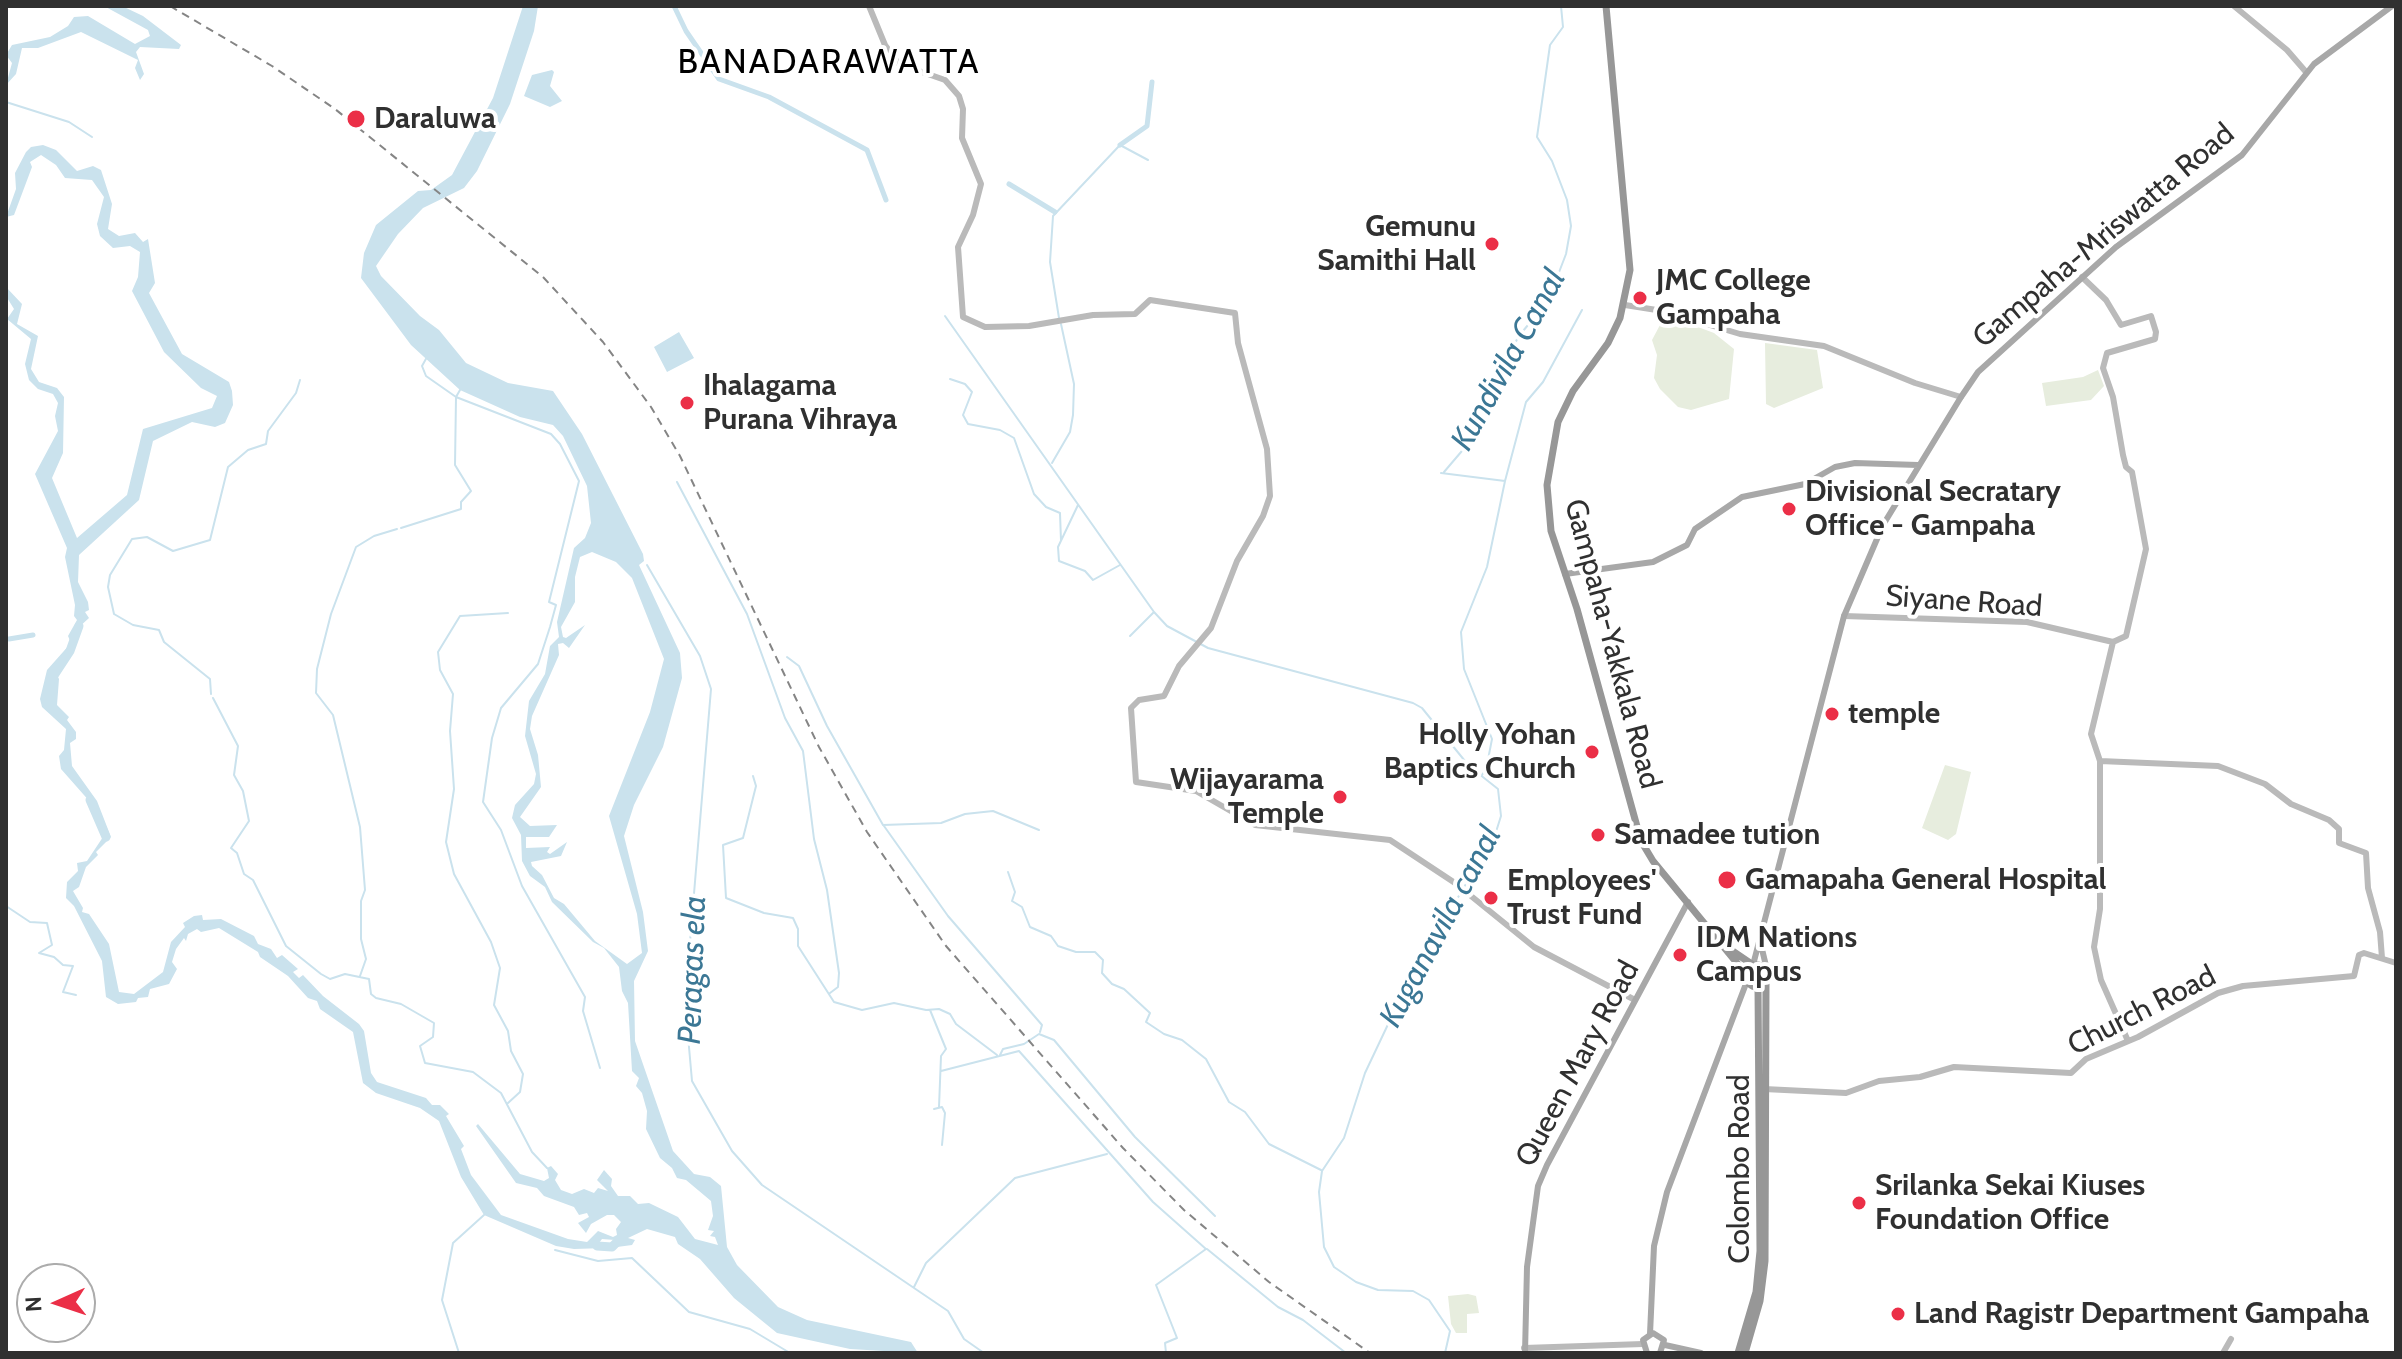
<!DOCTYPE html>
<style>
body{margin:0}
#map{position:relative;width:2402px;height:1359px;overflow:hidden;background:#fff;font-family:Cabin,sans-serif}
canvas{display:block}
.frame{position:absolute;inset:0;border:8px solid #303030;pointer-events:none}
.north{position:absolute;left:16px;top:1263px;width:80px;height:80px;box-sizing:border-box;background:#fff;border:2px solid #acacac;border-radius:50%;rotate:267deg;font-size:22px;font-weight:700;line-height:32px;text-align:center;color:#303030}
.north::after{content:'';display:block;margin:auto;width:28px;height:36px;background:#eb2f47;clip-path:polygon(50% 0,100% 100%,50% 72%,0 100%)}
</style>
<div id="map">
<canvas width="2402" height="1359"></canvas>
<div class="frame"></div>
<div class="north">N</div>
</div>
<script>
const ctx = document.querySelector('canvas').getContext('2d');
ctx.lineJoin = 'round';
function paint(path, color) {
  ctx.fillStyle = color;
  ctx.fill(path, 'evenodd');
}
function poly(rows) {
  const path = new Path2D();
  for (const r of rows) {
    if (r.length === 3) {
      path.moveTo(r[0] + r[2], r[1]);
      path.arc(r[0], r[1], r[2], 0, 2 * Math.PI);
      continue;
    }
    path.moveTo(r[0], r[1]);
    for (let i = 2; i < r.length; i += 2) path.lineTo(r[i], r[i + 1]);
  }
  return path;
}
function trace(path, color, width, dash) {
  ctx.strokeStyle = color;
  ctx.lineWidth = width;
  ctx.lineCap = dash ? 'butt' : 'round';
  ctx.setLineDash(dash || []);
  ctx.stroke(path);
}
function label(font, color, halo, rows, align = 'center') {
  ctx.font = font + ' Cabin,sans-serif';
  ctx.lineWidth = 8;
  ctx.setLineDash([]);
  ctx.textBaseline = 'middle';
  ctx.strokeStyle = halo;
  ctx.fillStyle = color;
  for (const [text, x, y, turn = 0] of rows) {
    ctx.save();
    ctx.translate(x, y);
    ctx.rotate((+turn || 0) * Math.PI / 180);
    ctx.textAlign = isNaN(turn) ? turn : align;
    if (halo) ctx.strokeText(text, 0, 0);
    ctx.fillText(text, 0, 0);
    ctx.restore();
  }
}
const green = poly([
 [1682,321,1714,333,1734,349,1729,399,1691,410,1678,407,1660,389,1654,378,1657,355,1652,340,1660,325],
 [1765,343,1817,350,1823,388,1774,408,1766,404],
 [2098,370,2104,386,2091,400,2046,406,2042,383,2083,377],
 [1945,765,1971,772,1956,834,1948,840,1922,828],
 [1468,1294,1476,1296,1479,1313,1467,1314,1467,1333,1456,1333,1451,1324,1448,1296]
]);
const water = poly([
 [104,6,122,6,143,16,181,45,179,49,140,47,136,52,144,74,140,80,135,68,138,60,81,32,38,48,22,48,16,74,6,85,12,63,6,55,12,45,50,37,68,26,74,17,88,16,135,44,150,36,148,30],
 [523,6,538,6,534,31,510,104,477,171,464,188,423,208,398,234,376,266,381,276,420,316,439,330,466,363,508,383,553,391,582,434,643,554,644,561,639,565,680,653,682,678,663,747,634,805,624,836,643,912,648,951,634,981,635,1041,673,1151,694,1174,710,1177,721,1186,727,1247,737,1265,778,1307,807,1320,911,1342,918,1353,850,1349,777,1333,734,1298,700,1259,678,1244,675,1237,647,1229,628,1238,635,1240,632,1245,617,1247,615,1240,602,1239,599,1243,606,1248,574,1249,556,1246,484,1215,461,1177,439,1121,420,1108,376,1093,363,1083,353,1032,320,1009,317,1001,308,998,288,976,260,957,258,952,219,928,201,932,197,929,188,934,186,941,184,938,176,949,172,962,177,969,169,984,150,989,148,997,138,998,136,1002,118,1004,106,997,102,961,74,906,66,898,67,882,78,871,77,863,87,861,103,837,103,831,91,803,61,769,59,756,64,750,66,729,42,707,40,699,47,670,71,643,68,636,77,620,74,616,75,605,65,557,67,548,35,474,58,431,55,416,58,403,53,394,38,389,29,380,25,364,31,339,7,319,14,309,6,296,6,287,22,304,17,324,38,336,31,369,39,382,57,388,64,397,63,453,52,478,77,538,127,495,143,429,212,408,217,396,201,388,164,352,132,291,138,277,140,252,130,246,113,248,100,236,97,224,104,197,92,180,65,178,56,165,41,155,30,162,32,167,14,215,6,217,16,189,15,173,26,152,31,147,43,145,56,150,77,171,93,166,101,170,112,204,108,229,119,236,135,233,143,242,148,239,155,283,149,293,182,354,229,382,232,391,233,405,225,423,215,427,192,422,153,441,139,500,79,555,78,582,88,602,89,610,85,612,89,618,77,629,72,654,55,671,59,679,57,705,69,717,67,720,76,732,76,739,70,743,72,766,97,801,111,837,96,852,98,855,86,867,79,887,73,891,83,908,82,912,89,914,109,944,119,992,134,994,163,972,171,942,185,927,183,923,194,916,202,915,203,920,221,919,254,936,258,944,271,949,277,958,282,955,298,969,293,972,299,978,303,975,323,996,359,1024,364,1031,371,1073,377,1082,426,1098,432,1105,440,1105,449,1114,446,1116,464,1146,461,1149,471,1175,501,1215,568,1239,587,1242,598,1231,613,1237,617,1235,616,1229,621,1222,614,1215,607,1215,591,1224,586,1233,578,1223,589,1217,587,1213,579,1215,574,1207,544,1196,537,1188,516,1183,476,1126,478,1124,520,1174,544,1181,549,1178,547,1168,551,1166,558,1174,555,1180,561,1190,572,1194,584,1189,594,1193,598,1188,608,1191,597,1180,604,1170,612,1179,611,1186,618,1196,630,1196,638,1204,649,1203,678,1217,695,1239,718,1245,715,1237,710,1236,714,1231,708,1230,713,1216,711,1201,686,1180,677,1178,672,1168,660,1158,646,1129,647,1111,642,1093,636,1086,639,1078,632,1071,628,1003,622,991,619,967,604,948,593,942,552,902,545,887,530,876,522,861,521,835,512,818,515,805,534,784,536,774,525,736,529,701,545,674,550,646,559,637,557,622,574,548,585,538,591,523,587,486,563,436,553,425,520,417,460,390,411,345,361,278,364,253,376,225,418,191,431,190,452,175,493,98],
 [592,552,616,562,632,578,664,659,650,712,609,816,637,914,642,953,627,964,595,941,564,904,554,898,542,875,532,866,531,862,561,856,567,842,550,854,547,852,550,847,526,848,526,837,549,837,557,825,530,826,520,817,541,787,538,755,530,729,532,716,559,655,558,644,563,643,569,648,585,625,566,638,563,637,561,627,575,602,575,577,580,557],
 [552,70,554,72,550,86,562,101,550,107,524,96,532,75],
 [679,332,694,358,667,372,654,347]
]);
const stream = poly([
 [6,102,69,122,92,137],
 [945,316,1154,612,1130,636],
 [1059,318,1050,262,1053,216,1120,145,1148,160],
 [427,357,422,366,426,376,456,397,551,434,560,444,579,481,549,602,556,605,550,627,538,664,501,708,492,738,483,802,501,830,522,886,585,997,583,1011,600,1068],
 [950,379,965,384,972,392,963,415,968,424,1000,430,1014,438,1034,494,1046,507,1060,513,1061,541],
 [1052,463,1070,432,1073,415,1074,384,1061,324],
 [1444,472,1473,438,1518,337,1548,301,1566,254,1571,226,1567,200,1552,161,1537,137,1550,45,1563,27,1561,6],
 [1441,473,1505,481,1526,402,1543,382,1582,310],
 [677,482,747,614,785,718,803,751,814,839,827,890,839,973,838,987,830,993],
 [1078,505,1058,547,1059,561,1085,571,1093,580,1120,565],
 [401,528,461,509,461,502,471,491,455,465,456,397,460,390],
 [647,565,700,656,711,689,685,1002,692,1081,732,1151,762,1185,948,1311,964,1339,984,1353],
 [1154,612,1167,626,1208,648,1413,703,1422,708,1469,766,1498,789,1501,816,1495,835,1409,980,1365,1073,1344,1138,1322,1171,1319,1192,1324,1247,1334,1267,1356,1282,1378,1290,1413,1291,1429,1300,1450,1331,1445,1353],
 [787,657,799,666,827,726,883,825,941,823,965,814,993,811,1039,830],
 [211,694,210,679,164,642,159,630,133,625,114,614,108,587,110,575,132,539,147,537,173,551,210,540,228,467,248,450,266,444,268,431,296,393,300,380],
 [213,698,238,746,234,775,243,791,249,821,231,848,237,853,244,874,253,880,286,946,321,974,330,979,345,974,369,979,371,994,376,998,401,1004,434,1023,433,1037,420,1046,425,1063,473,1072,501,1093,532,1152,547,1168],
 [753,776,756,786,743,838,723,845,726,898,764,913,793,918,798,929,798,946,834,1002,862,1010,894,1003,926,1010,939,1009,950,1014,956,1024,997,1055],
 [1481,776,1486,770,1492,739,1464,669,1461,632,1487,567,1505,481],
 [884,826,948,916,1042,1025,1040,1032],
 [1008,872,1015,892,1012,901,1022,907,1030,927,1051,936,1058,946,1076,952,1095,952,1103,960,1102,973,1112,984,1124,989,1150,1013,1146,1022,1164,1034,1182,1040,1206,1059,1229,1102,1245,1112,1269,1144,1321,1170],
 [6,906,30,922,47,923,52,945,39,953,54,957,63,965,73,966,63,992,76,995],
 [360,976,366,959,361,939,361,901,365,890,360,827,333,715,316,693,317,669,331,614,356,547,374,536,397,529],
 [930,1010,946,1049,941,1056,939,1107],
 [1000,1055,1003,1049,1024,1044,1039,1034,1054,1040,1135,1137,1215,1216],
 [941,1071,1019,1051,1153,1202,1206,1249,1156,1285,1177,1338,1165,1343,1166,1353],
 [508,1103,520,1092,523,1074,511,1051,508,1031,494,1005,500,968,491,942,454,874,446,842,454,789,450,731,453,694,440,670,438,652,460,616,508,613],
 [934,1109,942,1107,945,1113,942,1145],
 [1207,1249,1278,1307,1303,1320,1346,1353],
 [555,1250,598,1261,632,1258,689,1312,750,1329,790,1353],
 [914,1287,926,1263,1015,1178,1107,1154],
 [459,1353,442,1300,453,1243,484,1215]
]);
const canal = poly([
 [674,6,686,31,719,79,769,97,867,150,886,200],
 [1120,145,1147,126,1152,82],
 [1009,184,1055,212],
 [9,639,33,635]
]);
const river = poly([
 [51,680,70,651,79,626],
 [90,800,106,837],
 [597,1246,612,1247,624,1235]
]);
const secondary = poly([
 [869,6,885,45,899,64,945,80,959,96,963,109,962,138,981,184,973,215,958,247,963,317,985,327,1029,326,1093,315,1135,314,1150,300,1235,313,1238,343,1267,449,1270,496,1263,516,1237,561,1211,628,1179,666,1164,696,1139,700,1131,708,1136,782,1196,791,1255,825,1390,840,1455,883,1534,947,1635,1000],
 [2234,6,2287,50,2306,72],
 [1625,305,1663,311,1740,334,1824,346,1915,383,1961,397],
 [1844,616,2027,622,2113,642,2126,636,2146,549,2132,472,2126,467,2123,455,2113,397,2103,368,2107,353,2155,339,2156,332,2151,316,2121,325,2106,300,2082,277],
 [2113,642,2091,734,2100,761,2100,909,2094,947,2101,980,2128,1041],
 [2100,761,2218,766,2265,784,2291,804,2329,820,2339,829,2339,843,2366,853,2368,888,2380,932,2382,958],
 [1764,1089,1846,1093,1879,1081,1920,1077,1954,1067,2071,1073,2086,1059,2138,1037,2218,993,2243,986,2354,976,2359,955,2364,953,2396,963],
 [1524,1348,1643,1344],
 [2223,1353,2231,1339]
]);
const primary = poly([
 [1565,574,1653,562,1687,545,1695,529,1742,497,1805,484,1835,467,1855,463,1918,465],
 [1761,945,1767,970],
 [1753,965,1844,616,1883,525,1961,397,1978,372,2116,247,2242,155,2314,64,2392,6],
 [1650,1334,1654,1246,1667,1192,1747,981],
 [1665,1345,1701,1353],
 [1525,1353,1527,1267,1538,1186,1547,1165,1688,902],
 [1647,1353,1643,1340,1653,1333,1664,1340,1660,1353]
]);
const highway = poly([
 [1606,6,1630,270,1620,318,1608,343,1573,391,1558,422,1547,485,1551,531,1577,609,1641,841,1653,861,1746,974],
 [1731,950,1753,965],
 [1757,976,11],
 [1738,1353,1756,1292,1760,1251,1758,987],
 [1745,1353,1760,1301,1765,1261,1766,983]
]);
const rail = poly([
 [170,6,272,66,335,109,543,277,603,342,651,407,680,456,819,747,867,832,946,946,1123,1148,1184,1210,1269,1282,1370,1353]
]);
const markers = [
 [356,119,10,"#eb2f47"],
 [1492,244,8,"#eb2f47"],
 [1640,298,8,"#eb2f47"],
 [687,403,8,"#eb2f47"],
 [1789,509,8,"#eb2f47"],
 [1832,714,8,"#eb2f47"],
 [1592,752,8,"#eb2f47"],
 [1340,797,8,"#eb2f47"],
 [1598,835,8,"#eb2f47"],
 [1727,880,10,"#eb2f47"],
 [1491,898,8,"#eb2f47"],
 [1680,955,8,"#eb2f47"],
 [1859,1203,8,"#eb2f47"],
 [1898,1314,8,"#eb2f47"]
];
const poiNames = [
 ["Daraluwa",374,119],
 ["Gemunu",1476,227,"right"],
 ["Samithi Hall",1476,261,"right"],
 ["JMC College",1656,281],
 ["Gampaha",1656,315],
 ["Ihalagama",703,386],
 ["Purana Vihraya",703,420],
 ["Divisional Secratary",1805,492],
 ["Office - Gampaha",1805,526],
 ["temple",1848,714],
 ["Holly Yohan",1576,735,"right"],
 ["Baptics Church",1576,769,"right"],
 ["Wijayarama",1324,780,"right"],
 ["Temple",1324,814,"right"],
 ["Samadee tution",1614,835],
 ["Gamapaha General Hospital",1745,880],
 ["Employees'",1507,881],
 ["Trust Fund",1507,915],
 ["IDM Nations",1696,938],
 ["Campus",1696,972],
 ["Srilanka Sekai Kiuses",1875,1186],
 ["Foundation Office",1875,1220],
 ["Land Ragistr Department Gampaha",1914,1314]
];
const streetNames = [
 ["Gampaha-Mriswatta Road",2104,236,-40],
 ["Siyane Road",1964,602,4],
 ["Gampaha-Yakkala Road",1612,644,75],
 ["Church Road",2142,1011,-27],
 ["Queen Mary Road",1578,1064,-62],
 ["Colombo Road",1740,1169,-90]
];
const waterNames = [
 ["Kundivila Canal",1509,360,-61],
 ["Kuganavila canal",1441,927,-62],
 ["Peragas ela",693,970,-88]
];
const quarterNames = [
 ["BANADARAWATTA",829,63]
];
paint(green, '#e7edde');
paint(water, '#cae2ed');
trace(stream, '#cae2ed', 2);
trace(canal, '#cae2ed', 5);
trace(river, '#cae2ed', 9);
trace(secondary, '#bababa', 6);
trace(primary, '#a8a8a8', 6);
trace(highway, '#979797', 7);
trace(rail, '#858585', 2, [8, 6]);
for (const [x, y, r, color] of markers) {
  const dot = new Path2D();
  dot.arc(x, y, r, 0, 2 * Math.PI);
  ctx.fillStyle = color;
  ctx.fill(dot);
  trace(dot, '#fff', 3);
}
label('bold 30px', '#303030', '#fff', poiNames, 'left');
label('30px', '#303030', '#fff', streetNames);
label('italic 32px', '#3b7795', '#fff', waterNames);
ctx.letterSpacing = '2px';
label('34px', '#000', '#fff', quarterNames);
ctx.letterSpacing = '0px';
</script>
